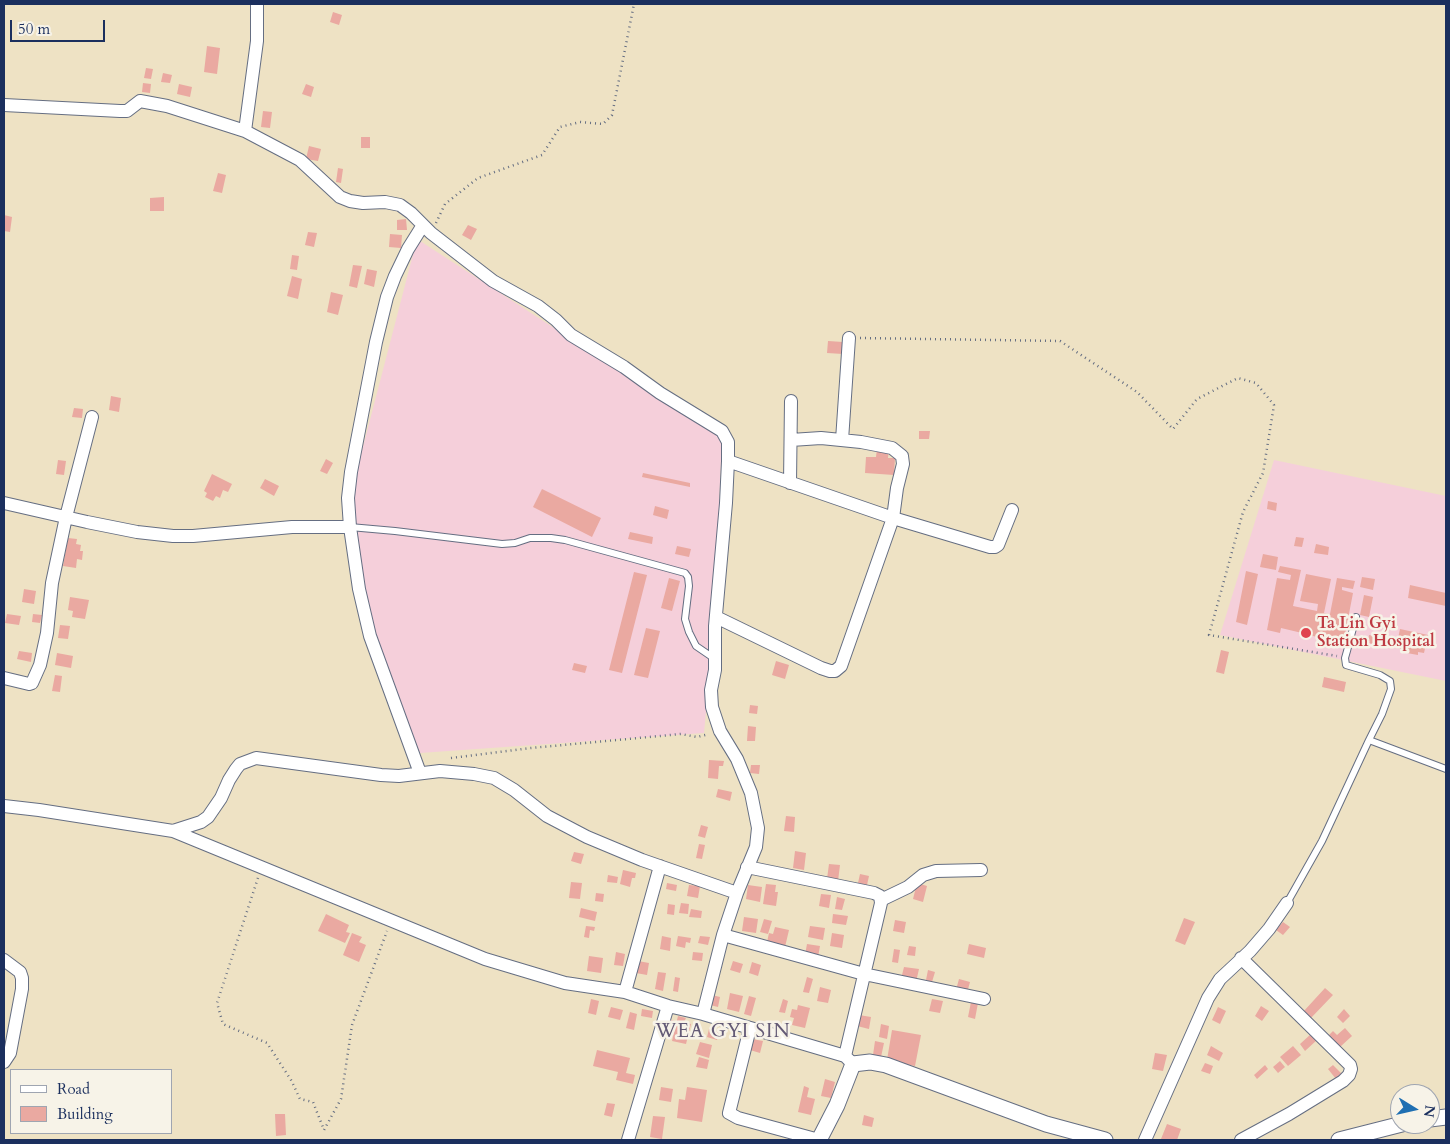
<!DOCTYPE html>
<style>
body{margin:0}
#map{position:relative;width:1450px;height:1144px;overflow:hidden;background:#eee2c4;font-family:Cardo,serif}
canvas{display:block}
.frame{position:absolute;inset:0;border:5px solid #1b2f5e;pointer-events:none}
.legend{position:absolute;left:10px;top:1069px;width:162px;height:65px;box-sizing:border-box;background:#f7f3e8;border:1px solid #9fa5b1;margin:0;padding:6px 9px;list-style:none;font-size:15px;color:#1b2f5e}
.legend li{display:flex;align-items:center;gap:10px;height:25px}
.legend b{width:25px;border:1px solid #9fa5b1}
.north{position:absolute;left:1390px;top:1084px;width:50px;height:50px;box-sizing:border-box;background:#f7f3e8;border:1px solid #9fa5b1;border-radius:50%;rotate:99deg;font-size:14px;font-weight:700;line-height:20px;text-align:center;color:#1b2f5e}
.north::after{content:'';display:block;margin:auto;width:18px;height:22px;background:#1f6fb2;clip-path:polygon(50% 0,100% 100%,50% 72%,0 100%)}
.scale{position:absolute;left:10px;top:20px;width:95px;height:22px;box-sizing:border-box;border:2px solid #1b2f5e;border-top:0;padding-left:6px;font-size:15px;line-height:18px;white-space:nowrap;color:#1b2f5e;-webkit-text-stroke:4px #f7f3e8;paint-order:stroke}
</style>
<div id="map">
<canvas width="1450" height="1144"></canvas>
<div class="frame"></div>
<ul class="legend">
<li><b style="height:6px;background:#fff"></b>Road</li>
<li><b style="height:14px;background:#eaa9a1"></b>Building</li>
</ul>
<div class="north">N</div>
<div class="scale">50 m</div>
</div>
<script>
const ctx = document.querySelector('canvas').getContext('2d');
ctx.lineJoin = 'round';
function paint(path, color) {
  ctx.fillStyle = color;
  ctx.fill(path, 'evenodd');
}
function poly(rows) {
  const path = new Path2D();
  for (const r of rows) {
    path.moveTo(r[0], r[1]);
    for (let i = 2; i < r.length; i += 2) path.lineTo(r[i], r[i + 1]);
  }
  return path;
}
function trace(path, color, width, dash) {
  ctx.strokeStyle = color;
  ctx.lineWidth = width;
  ctx.lineCap = dash ? 'butt' : 'round';
  ctx.setLineDash(dash || []);
  ctx.stroke(path);
}
function label(font, color, halo, rows, align = 'center') {
  ctx.font = font + ' Cardo,serif';
  ctx.lineWidth = 5;
  ctx.setLineDash([]);
  ctx.textBaseline = 'middle';
  ctx.strokeStyle = halo;
  ctx.fillStyle = color;
  for (const [text, x, y, turn = 0] of rows) {
    ctx.save();
    ctx.translate(x, y);
    ctx.rotate((+turn || 0) * Math.PI / 180);
    ctx.textAlign = isNaN(turn) ? turn : align;
    if (halo) ctx.strokeText(text, 0, 0);
    ctx.fillText(text, 0, 0);
    ctx.restore();
  }
}
const built = poly([
 [417,239,722,437,714,623,704,733,420,753,366,614,351,493],
 [1274,460,1446,496,1446,681,1220,635]
]);
const building = poly([
 [333,12,342,15,339,25,330,22],
 [207,46,220,48,217,74,204,72],
 [146,68,153,69,151,79,144,78],
 [163,73,172,75,170,83,161,82],
 [143,83,151,84,150,93,142,92],
 [179,84,192,87,190,97,177,94],
 [306,84,314,87,311,97,302,94],
 [263,111,272,112,270,128,261,127],
 [361,137,370,137,370,148,361,148],
 [309,146,321,149,318,161,306,159],
 [338,168,343,169,341,183,336,182],
 [218,173,226,175,222,193,213,191],
 [164,197,164,211,150,211,150,198],
 [4,215,12,217,10,232,4,231],
 [406,219,407,230,397,230,397,220],
 [468,225,477,229,471,240,462,235],
 [308,232,317,233,314,247,305,245],
 [390,234,402,235,401,248,389,247],
 [292,255,299,256,297,270,290,269],
 [353,265,362,266,357,288,349,286],
 [367,269,377,271,374,287,364,284],
 [292,276,302,279,298,299,287,296],
 [331,292,343,295,338,315,327,312],
 [828,341,843,342,843,354,827,353],
 [111,396,121,398,119,412,109,410],
 [74,408,83,409,82,418,72,417],
 [919,431,930,431,929,439,919,439],
 [877,448,889,448,888,458,895,458,894,475,865,473,866,457,876,457],
 [326,459,333,463,327,474,320,471],
 [58,460,66,461,64,475,56,474],
 [643,473,690,483,690,487,642,477],
 [212,474,232,484,228,492,223,490,220,498,216,496,213,501,205,497,207,493,204,491],
 [265,479,279,486,274,496,260,488],
 [542,489,601,518,592,537,533,507],
 [1268,501,1277,503,1276,511,1267,509],
 [655,506,669,510,667,519,653,515],
 [630,532,653,537,652,544,628,539],
 [1296,537,1304,538,1302,547,1294,546],
 [68,538,77,539,76,544,81,545,80,551,83,551,82,560,77,559,76,568,63,566],
 [1316,544,1329,547,1328,555,1314,553],
 [677,546,691,549,689,557,675,554],
 [1263,554,1278,557,1276,570,1260,567],
 [1280,566,1301,570,1293,606,1317,611,1318,604,1300,601,1306,574,1331,579,1324,613,1330,614,1337,578,1355,581,1353,589,1342,587,1342,590,1353,593,1343,645,1329,642,1329,640,1309,635,1308,638,1301,637,1302,633,1281,628,1280,633,1267,630,1277,578,1290,580,1291,575,1278,572],
 [1246,571,1258,574,1247,625,1236,622],
 [634,572,647,575,622,673,609,670],
 [1362,577,1375,579,1373,590,1360,587],
 [669,578,680,581,672,611,661,608],
 [1410,585,1446,593,1446,606,1408,598],
 [24,589,36,591,34,604,22,602],
 [1364,595,1373,597,1369,617,1360,615],
 [70,597,89,600,85,619,72,617,73,611,68,610],
 [7,614,21,616,19,625,5,623],
 [33,614,42,615,40,623,32,622],
 [60,625,70,626,68,639,58,638],
 [646,628,660,631,648,678,634,675],
 [1400,629,1428,635,1424,653,1418,652,1418,655,1401,652,1402,649,1396,648],
 [1369,635,1378,637,1376,645,1368,643],
 [1221,650,1229,652,1224,674,1216,672],
 [19,651,32,653,31,662,17,659],
 [57,653,73,656,71,668,55,665],
 [776,661,789,665,785,679,772,675],
 [574,663,587,666,585,673,572,670],
 [55,675,62,676,60,692,52,691],
 [1324,677,1346,682,1344,692,1322,687],
 [750,705,758,706,757,714,749,713],
 [748,726,756,727,755,741,747,741],
 [709,760,724,761,723,766,719,766,718,779,708,778],
 [751,765,760,765,759,774,750,773],
 [718,789,732,792,730,801,716,797],
 [786,816,795,817,794,832,784,831],
 [701,825,708,827,705,838,698,836],
 [699,844,705,845,702,859,696,858],
 [795,851,806,853,804,870,793,868],
 [574,852,584,854,581,864,571,861],
 [829,864,840,865,838,881,827,879],
 [623,870,636,873,635,878,632,878,630,887,620,884],
 [860,874,869,876,867,885,858,883],
 [608,875,618,877,617,883,607,882],
 [571,882,582,883,580,899,569,898],
 [667,883,677,885,676,891,666,889],
 [917,883,927,886,923,902,913,899],
 [766,884,776,885,775,892,778,892,776,906,763,904],
 [689,885,700,886,698,898,687,896],
 [748,885,762,887,760,902,746,899],
 [596,893,604,894,603,902,595,901],
 [821,894,831,895,829,908,819,906],
 [837,897,845,899,842,910,835,909],
 [681,903,689,904,688,914,679,913],
 [668,904,675,905,674,915,667,914],
 [581,908,597,912,595,921,579,917],
 [691,909,702,911,701,918,689,917],
 [326,914,349,925,346,932,350,933,345,943,318,931],
 [833,914,848,916,846,925,832,923],
 [744,917,758,919,756,933,742,931],
 [1184,918,1195,922,1185,945,1175,941],
 [764,919,772,921,768,934,760,932],
 [895,920,906,922,904,933,893,931],
 [1283,922,1290,927,1283,935,1276,930],
 [586,926,595,927,594,931,590,930,589,938,584,937],
 [810,926,825,928,823,940,808,937],
 [775,927,789,930,785,947,767,942,769,933,773,934],
 [352,933,362,937,359,942,366,945,359,962,343,955],
 [832,933,844,935,842,948,830,946],
 [662,936,671,938,670,951,660,949],
 [678,936,691,938,690,943,686,942,685,948,676,946],
 [700,936,710,937,708,945,698,943],
 [807,944,820,946,818,957,805,955],
 [969,944,986,948,984,958,967,954],
 [909,946,916,947,915,956,907,955],
 [894,949,900,950,898,963,892,962],
 [616,952,625,954,623,966,614,965],
 [693,952,703,953,702,961,692,960],
 [589,956,603,958,601,973,587,971],
 [638,961,649,963,647,975,636,973],
 [733,961,743,964,740,973,730,970],
 [752,962,761,965,758,976,749,973],
 [904,967,919,969,916,982,901,979],
 [928,970,935,972,932,982,926,980],
 [658,972,666,973,663,991,655,989],
 [675,977,680,978,678,992,673,991],
 [807,977,813,979,809,993,803,992],
 [959,979,970,982,967,993,956,990],
 [820,987,831,990,828,1003,817,1001],
 [1325,988,1333,995,1310,1019,1303,1012],
 [730,993,743,996,739,1012,727,1009],
 [712,995,720,997,718,1007,710,1005],
 [749,996,756,998,751,1016,744,1014],
 [591,999,599,1001,596,1015,588,1013],
 [783,999,788,1001,785,1013,779,1012],
 [932,999,943,1001,940,1013,929,1011],
 [971,1002,978,1003,975,1019,968,1017],
 [798,1005,810,1008,805,1028,792,1025,794,1018,790,1017,792,1009,797,1010],
 [1261,1006,1269,1011,1262,1021,1255,1016],
 [611,1007,623,1010,620,1020,608,1017],
 [1218,1007,1226,1011,1220,1024,1212,1020],
 [642,1009,653,1011,652,1018,641,1016],
 [1344,1009,1350,1016,1343,1023,1337,1017],
 [630,1012,637,1014,634,1030,626,1028],
 [859,1015,871,1017,869,1029,857,1026],
 [678,1016,686,1018,684,1022,691,1024,686,1044,672,1041],
 [666,1019,676,1021,672,1038,662,1036],
 [881,1024,889,1026,887,1039,879,1037],
 [1345,1028,1352,1036,1340,1047,1329,1035,1333,1031,1337,1035],
 [709,1029,719,1032,717,1040,707,1037],
 [892,1030,921,1035,915,1066,887,1060],
 [1311,1034,1317,1040,1305,1051,1300,1044],
 [752,1039,763,1041,760,1053,750,1050],
 [875,1041,884,1043,881,1057,873,1055],
 [700,1042,712,1045,709,1058,696,1054],
 [1211,1046,1223,1053,1219,1061,1207,1055],
 [1293,1046,1301,1055,1288,1066,1280,1057],
 [597,1050,630,1058,626,1073,635,1075,633,1084,616,1080,618,1072,593,1066],
 [1155,1053,1167,1055,1163,1071,1152,1069],
 [699,1057,709,1060,707,1069,696,1067],
 [1280,1061,1285,1067,1278,1073,1273,1067],
 [1205,1063,1213,1066,1210,1074,1201,1071],
 [1265,1065,1268,1069,1257,1079,1254,1075],
 [1333,1065,1342,1074,1336,1079,1328,1069],
 [825,1079,835,1082,831,1098,821,1096],
 [804,1086,809,1088,807,1097,815,1099,811,1115,798,1112],
 [661,1087,673,1089,671,1102,659,1100],
 [687,1087,707,1090,702,1122,677,1118,679,1099,685,1100],
 [607,1103,615,1104,612,1117,604,1115],
 [275,1114,285,1114,286,1135,276,1136],
 [864,1115,874,1118,872,1127,862,1125],
 [653,1116,665,1117,662,1139,650,1137],
 [1167,1124,1181,1129,1177,1140,1166,1140,1161,1139]
]);
const path = poly([
 [436,223,445,204,478,178,542,155,560,127,580,122,603,124,612,115,634,4],
 [860,338,1060,341,1137,392,1173,429,1197,399,1238,378,1256,383,1274,405,1263,473,1243,512,1209,635,1337,656],
 [451,758,531,748,681,734,697,737,709,734],
 [258,878,217,1003,223,1024,267,1043,291,1080,300,1099,313,1102,324,1130,341,1099,352,1025,387,931]
]);
const service = poly([
 [350,527,395,531,502,544,515,543,530,538,551,538,565,540,685,573,688,577,689,586,685,619,689,632,696,646,715,659],
 [1369,740,1446,769],
 [1287,903,1322,841,1369,740,1382,714,1391,689,1390,681,1380,675,1346,665,1345,658,1347,651,1356,617]
]);
const minor = poly([
 [4,105,120,111,127,111,140,101,167,106,245,131,300,160,340,197,350,201,363,203,385,202,400,205,411,213,431,233,493,281,538,306,556,320,571,335,624,367,660,393,722,431,728,442,728,461,726,503,715,626,715,670,711,690,712,707,720,731,737,759,751,793,758,828,756,847,737,893,723,935,703,1014],
 [245,131,257,41,257,4],
 [842,440,849,338],
 [728,461,893,518,990,547,995,547,998,545,1012,510],
 [790,483,791,401],
 [4,503,87,522,137,532,173,536,193,536,292,527,350,527],
 [716,617,821,668,830,671,835,671,841,666,893,518,897,488,903,464,902,456,892,448,861,442,821,438,791,440],
 [4,678,29,684,32,683,40,665,47,633,52,583,66,517,92,417],
 [420,773,370,636,359,589,350,527,348,498,351,472,376,342,387,297,395,276,408,249,423,225],
 [4,806,39,810,173,831,485,959,565,983,625,992,668,1006,703,1014,845,1056,853,1064],
 [173,831,201,822,208,817,221,798,229,780,236,769,240,764,256,758,381,775,399,776,440,771,474,774,494,778,514,790,547,816,587,837,642,860,737,893],
 [747,867,874,893,880,896,881,903,845,1056],
 [881,900,908,887,923,875,936,871,981,870],
 [723,935,864,974,984,999],
 [4,960,20,972,22,978,22,989,10,1053,4,1062],
 [625,992,660,866],
 [750,1028,729,1113,738,1118,819,1140],
 [628,1140,668,1006],
 [1145,1140,1208,998,1220,979,1250,951,1269,929,1287,903],
 [1241,1140,1289,1114,1343,1081,1349,1075,1351,1069,1350,1065,1241,958]
]);
const tertiary = poly([
 [1430,1119,1446,1117],
 [819,1140,837,1105,853,1064,870,1062,886,1065,1046,1124,1105,1140],
 [1339,1140,1402,1124]
]);
const markers = [
 [1306,633,6,"#e0444e"]
];
const healthNames = [
 ["Ta Lin Gyi",1317,624],
 ["Station Hospital",1317,642]
];
const quarterNames = [
 ["WEA GYI SIN",723,1033]
];
paint(built, '#f5cfda');
paint(building, '#eaa9a1');
trace(service, '#656e82', 8);
trace(minor, '#656e82', 14);
trace(tertiary, '#656e82', 17);
trace(path, '#656e82', 2.5, [1, 4]);
trace(service, '#fff', 6);
trace(minor, '#fff', 12);
trace(tertiary, '#fff', 15);
for (const [x, y, r, color] of markers) {
  const dot = new Path2D();
  dot.arc(x, y, r, 0, 2 * Math.PI);
  ctx.fillStyle = color;
  ctx.fill(dot);
  trace(dot, '#f7f3e8', 2);
}
label('bold 16px', '#be3a42', '#f7f3e8', healthNames, 'left');
ctx.letterSpacing = '1px';
label('19px', '#635a75', '#f7f3e8', quarterNames);
ctx.letterSpacing = '0px';
</script>
